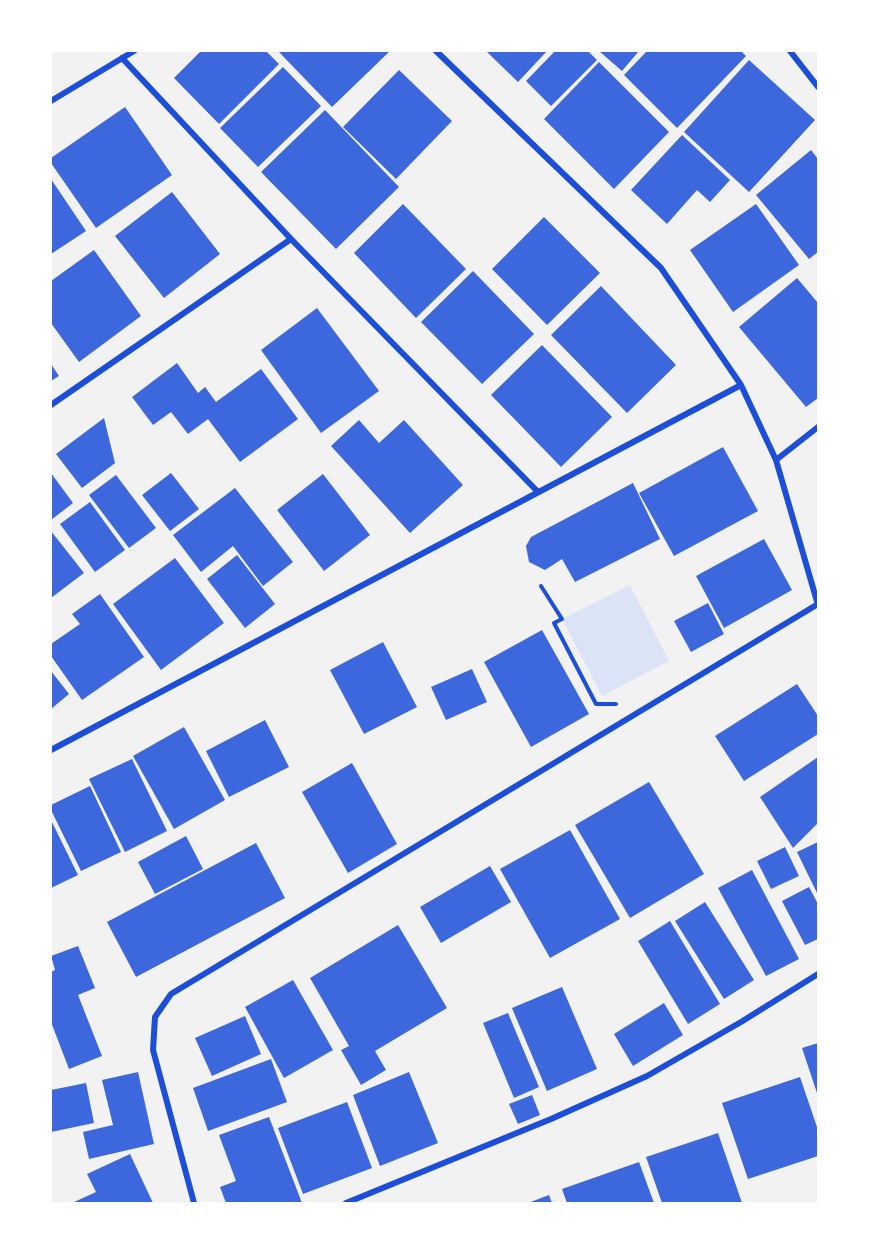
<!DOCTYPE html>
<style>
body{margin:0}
#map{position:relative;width:869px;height:1254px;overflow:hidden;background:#f2f2f2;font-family:"Titillium Web",sans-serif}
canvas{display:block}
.frame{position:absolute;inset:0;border:52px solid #fff;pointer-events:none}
</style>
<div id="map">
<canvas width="869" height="1254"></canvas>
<div class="frame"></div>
</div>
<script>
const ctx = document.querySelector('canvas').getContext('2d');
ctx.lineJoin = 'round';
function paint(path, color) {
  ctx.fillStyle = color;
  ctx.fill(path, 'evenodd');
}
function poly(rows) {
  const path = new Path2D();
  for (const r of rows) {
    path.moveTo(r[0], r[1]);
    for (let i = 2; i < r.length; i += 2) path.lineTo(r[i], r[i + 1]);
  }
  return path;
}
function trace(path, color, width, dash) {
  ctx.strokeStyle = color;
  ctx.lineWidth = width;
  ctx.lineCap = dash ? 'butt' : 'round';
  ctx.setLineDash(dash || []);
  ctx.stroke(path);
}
const green = poly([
 [630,585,669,661,602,696,562,619]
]);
const building = poly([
 [201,51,266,51,279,64,219,124,174,78],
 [278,51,390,51,332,107],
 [486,51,547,51,518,82],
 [555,51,588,51,597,60,551,106,526,81],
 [599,51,639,51,622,71],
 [647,51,741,51,746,56,677,128,624,75],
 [749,60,815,120,749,192,684,132],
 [599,62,669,132,614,189,544,119],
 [283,67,321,106,258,167,220,128],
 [399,70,452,121,396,179,343,127],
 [125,107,172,175,96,228,51,163,51,158],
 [325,110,399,187,336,249,261,172],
 [682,135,730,180,710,202,697,190,667,224,631,190],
 [811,150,818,159,818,252,809,259,756,195],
 [51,179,86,231,51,254],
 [172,192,220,254,164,298,115,236],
 [403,204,466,269,416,318,354,253],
 [756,204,799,265,733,312,690,250],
 [544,217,600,273,547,325,492,269],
 [94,250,141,316,79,362,51,323,51,281],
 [473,271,534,334,482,384,421,322],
 [797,278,818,303,818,398,806,407,739,327],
 [601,286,676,365,627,413,551,335],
 [317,308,379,391,321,433,261,350],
 [542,345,612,417,561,467,491,395],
 [177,363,198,393,205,387,216,402,261,369,298,419,240,462,208,419,188,434,171,412,153,425,132,397],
 [51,364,59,376,51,381],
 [104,418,115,463,82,488,56,454],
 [359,420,379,443,404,420,463,485,410,533,331,446],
 [723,447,758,511,674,556,639,493],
 [51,473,73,503,51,520],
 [171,473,199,509,170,531,142,495],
 [323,474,370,535,324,571,277,510],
 [116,475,156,528,129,548,89,495],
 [633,483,660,539,575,582,562,559,545,570,529,562,526,546,531,537],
 [235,488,293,562,263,586,233,546,201,572,173,535],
 [90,502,125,550,95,572,60,524],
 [51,531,84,573,51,598],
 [764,539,792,590,724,628,696,576],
 [237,555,275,604,245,628,207,579],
 [175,558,224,623,161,670,113,604],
 [100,594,144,657,82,700,51,656,51,644,80,624,72,614],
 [708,603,724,634,691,652,674,621],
 [542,630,589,714,531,747,484,662],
 [383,642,417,707,364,734,330,670],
 [472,669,487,702,446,720,431,687],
 [51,671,69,694,51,709],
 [797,684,818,716,818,734,744,781,715,736],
 [265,720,289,767,229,797,206,751],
 [184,727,225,800,174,829,133,756],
 [818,757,818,823,793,848,760,797],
 [132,759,167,831,125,852,89,779],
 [352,763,397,844,348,873,302,792],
 [649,782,704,874,630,918,575,825],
 [90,786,121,852,81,871,51,810,51,805],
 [51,820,78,875,51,888],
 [570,830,620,919,550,958,500,869],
 [186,836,203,869,155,894,138,862],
 [818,842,818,895,797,852],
 [256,843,285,898,136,977,107,922],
 [785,847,799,876,771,889,757,861],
 [490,866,511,902,441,943,420,907],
 [752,870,799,959,766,976,718,888],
 [809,887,818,904,818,939,805,945,782,901],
 [705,902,754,980,724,999,675,921],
 [670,921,720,1004,688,1024,638,941],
 [398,925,447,1008,375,1051,386,1070,361,1085,341,1050,349,1046,310,978],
 [78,946,95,988,78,995,102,1056,69,1069,51,1022,51,972,55,970,51,956],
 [293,980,333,1050,284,1078,245,1007],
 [562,987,597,1069,547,1091,512,1008],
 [664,1003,683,1035,633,1066,614,1034],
 [508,1013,539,1087,514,1098,483,1023],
 [245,1016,261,1054,212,1076,195,1038],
 [818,1043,818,1096,802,1048],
 [271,1059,287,1102,208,1131,193,1088],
 [138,1072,154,1144,89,1159,83,1132,113,1125,102,1080],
 [409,1072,438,1143,380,1166,353,1095],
 [800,1077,818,1130,818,1156,748,1179,722,1103],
 [86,1083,94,1123,51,1132,51,1090],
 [532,1095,540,1115,518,1124,509,1104],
 [347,1102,372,1168,303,1194,278,1128],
 [269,1117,302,1203,226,1203,220,1187,236,1181,219,1135],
 [718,1133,742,1203,662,1203,646,1157],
 [130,1154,153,1203,72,1203,96,1192,87,1174],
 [639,1162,654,1203,567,1203,562,1189],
 [549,1195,552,1203,528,1203]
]);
const path = poly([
 [541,586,562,619,554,623,596,704,616,704]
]);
const minor = poly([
 [436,51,661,268,741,385,776,460,818,605],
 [790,51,818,87],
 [122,58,291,239,538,492],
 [51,101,134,51],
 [51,405,291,239],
 [776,460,818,427],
 [51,750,741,385],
 [194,1203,153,1050,155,1017,171,994,818,604],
 [346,1203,551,1119,647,1076,741,1022,818,974]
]);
paint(green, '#dbe4f7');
paint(building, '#3d67dc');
trace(path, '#1d4ed8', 4);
trace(minor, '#1d4ed8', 6);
</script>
